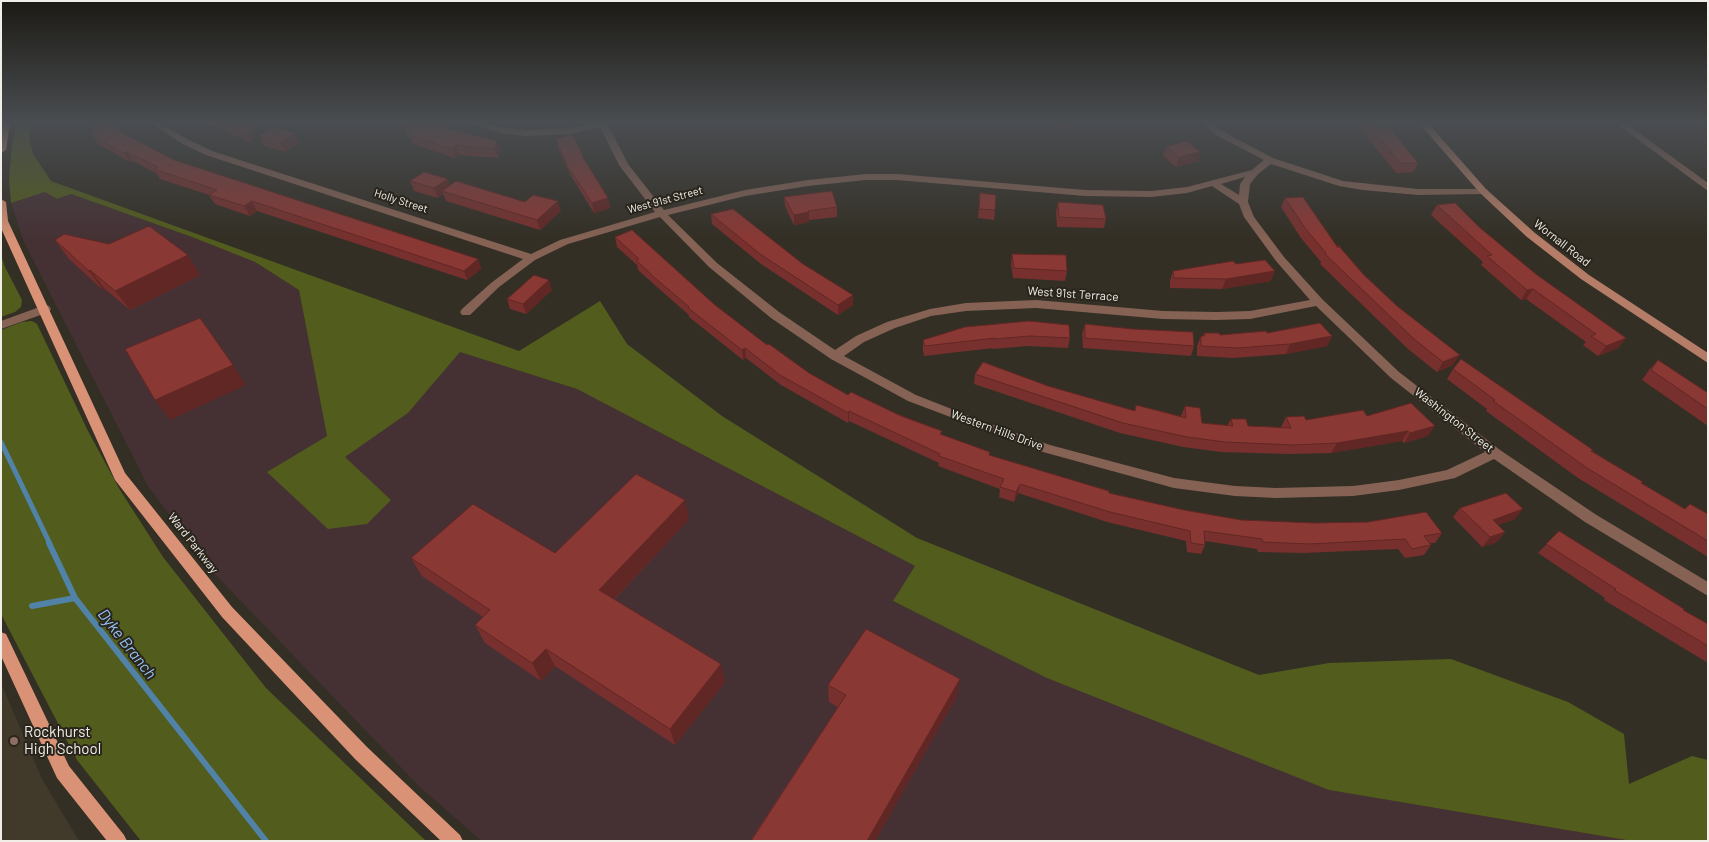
<!DOCTYPE html>
<style>
body{margin:0}
#map{position:relative;width:1709px;height:842px;overflow:hidden;background:#332f25;font-family:Barlow,sans-serif}
canvas{display:block}
.frame{position:absolute;inset:0;border:2px solid #f1eee8;pointer-events:none}
</style>
<div id="map">
<canvas width="1709" height="842"></canvas>
<div class="frame"></div>
</div>
<script>
const ctx = document.querySelector('canvas').getContext('2d');
ctx.lineJoin = 'round';
function paint(path, color) {
  ctx.fillStyle = color;
  ctx.fill(path, 'evenodd');
}
function poly(rows) {
  const path = new Path2D();
  for (const r of rows) {
    path.moveTo(r[0], r[1]);
    for (let i = 2; i < r.length; i += 2) path.lineTo(r[i], r[i + 1]);
  }
  return path;
}
function trace(path, color, width, dash) {
  ctx.strokeStyle = color;
  ctx.lineWidth = width;
  ctx.lineCap = dash ? 'butt' : 'round';
  ctx.setLineDash(dash || []);
  ctx.stroke(path);
}
function label(font, color, halo, rows, align = 'center') {
  ctx.font = font + ' Barlow,sans-serif';
  ctx.lineWidth = 4;
  ctx.setLineDash([]);
  ctx.textBaseline = 'middle';
  ctx.strokeStyle = halo;
  ctx.fillStyle = color;
  for (const [text, x, y, turn = 0] of rows) {
    ctx.save();
    ctx.translate(x, y);
    ctx.rotate((+turn || 0) * Math.PI / 180);
    ctx.textAlign = isNaN(turn) ? turn : align;
    if (halo) ctx.strokeText(text, 0, 0);
    ctx.fillText(text, 0, 0);
    ctx.restore();
  }
}
const commercial = poly([
 [45,192,57,199,71,194,192,237,255,262,299,290,327,436,267,472,391,500,344,457,408,413,460,352,577,389,915,566,893,602,1329,790,1632,841,482,841,421,788,209,568,148,486,24,242,11,203]
]);
const built = poly([
 [1,683,41,777,79,841,1,841]
]);
const green = poly([
 [17,122,33,122,29,136,33,154,51,181,519,351,600,301,627,344,722,416,917,538,1259,675,1329,663,1451,659,1568,702,1624,734,1629,784,1692,756,1708,760,1708,841,1632,841,1329,790,1047,678,893,601,915,566,577,389,460,352,408,413,345,457,391,500,367,524,328,529,267,472,327,436,299,290,255,262,192,237,71,194,57,199,45,192,11,203,9,179,12,144],
 [1,255,5,267,22,300,21,307,15,312,1,317],
 [32,321,37,324,88,431,120,490,163,557,266,688,426,841,141,841,77,760,1,614,1,330,22,322]
]);
const streamFar1 = poly([
 [1,442,50,544]
]);
const stream = poly([
 [49,543,75,598,266,841],
 [32,606,75,598]
]);
const street = poly([
 [149,122,159,122,187,139,212,151,531,254,560,240,655,212,619,165,600,127,570,134,526,136,500,133,466,122,480,122,500,127,526,130,570,128,598,122,614,122,608,125,628,164,664,210,745,190,808,180,866,174,897,174,1085,190,1151,191,1187,187,1252,170,1264,160,1216,135,1202,122,1211,122,1222,131,1273,158,1343,181,1418,189,1486,189,1488,191,1483,194,1418,195,1363,190,1339,186,1271,164,1258,174,1250,184,1248,202,1254,217,1284,257,1322,299,1399,372,1500,450,1595,514,1708,582,1708,596,1585,522,1494,459,1455,478,1399,490,1353,496,1276,498,1235,496,1174,488,1043,452,908,401,831,359,771,318,709,267,660,217,568,244,535,260,499,287,470,315,462,315,460,312,462,309,491,283,523,259,206,155,181,143,149,122],
 [1245,177,1240,184,1239,195,1221,184,1245,177],
 [866,180,897,180,1085,196,1151,197,1187,193,1212,186,1239,204,1244,217,1276,261,1310,300,1250,311,1216,312,1163,311,1036,300,966,303,930,309,887,322,856,336,835,350,779,312,717,263,668,215,745,196,808,186,866,180],
 [1316,306,1391,378,1485,452,1447,470,1399,480,1353,486,1276,488,1235,486,1174,478,1050,445,977,419,916,395,844,356,864,342,895,328,931,316,966,311,1036,308,1163,319,1216,320,1250,319,1316,306],
 [1614,122,1624,122,1708,183,1708,191,1614,122],
 [45,305,49,306,51,309,49,312,1,329,1,321,45,305]
]);
const secondary = poly([
 [1418,122,1427,122,1486,189,1535,233,1589,275,1708,353,1708,363,1581,279,1527,237,1480,193,1418,122]
]);
const primary = poly([
 [2,122,10,122,6,150,1,153,2,122],
 [1,199,6,202,8,221,125,473,232,607,367,747,460,835,463,841,441,841,355,759,222,617,115,480,1,228,1,199],
 [1,632,6,634,69,766,124,835,127,841,107,841,57,778,1,656,1,632]
]);
const wall = poly([
 [86,122,110,122,115,128,122,133,174,160,478,259,481,269,467,280,257,211,250,216,215,204,209,195,160,179,156,173,133,161,130,162,98,144,91,134,95,133],
 [202,122,243,122,251,127,255,136,252,143],
 [414,122,500,150,498,158,460,155,455,158,413,144,411,139,407,137,404,128],
 [1055,122,1074,122,1073,129,1058,129],
 [1355,122,1374,122,1373,127,1418,163,1413,172,1396,173],
 [259,136,300,143,285,152,264,146],
 [556,139,584,159,608,198,610,208,594,213,571,176,558,148],
 [1166,147,1198,161,1176,167,1163,156],
 [410,181,450,186,525,202,561,211,540,230,446,201,443,194,438,198,414,191],
 [980,193,995,210,994,220,978,218],
 [784,197,837,207,837,217,809,220,809,222,794,225,785,206],
 [1285,198,1337,247,1338,245,1363,274,1453,365,1437,372,1408,349,1320,264,1321,262,1301,238,1281,207],
 [1058,202,1106,219,1104,228,1057,227,1056,212],
 [1437,205,1479,227,1537,275,1626,338,1618,348,1598,356,1583,345,1586,342,1526,299,1521,300,1481,265,1483,262,1431,215],
 [711,214,853,305,838,315,761,264,712,224],
 [615,237,715,305,767,345,809,373,848,395,942,431,941,434,989,455,1109,493,1184,510,1241,520,1442,533,1435,543,1430,543,1431,545,1424,555,1405,558,1398,549,1303,553,1258,552,1257,549,1205,541,1205,545,1201,554,1187,552,1186,541,1107,522,1018,493,1014,502,999,497,1000,489,938,466,939,463,849,421,848,423,781,385,746,358,743,360,689,317,689,315,657,287,638,270,637,265,617,247],
 [55,240,200,275,130,310,105,289,103,290,69,259],
 [1012,254,1067,271,1065,281,1013,278,1011,264],
 [1173,271,1271,281,1222,289,1170,288,1170,281],
 [552,290,526,314,510,309,507,299],
 [1085,324,1194,346,1191,356,1083,348,1082,334],
 [965,327,1070,338,1068,348,1028,346,992,349,993,348,924,356,923,350,923,340],
 [1204,333,1220,335,1267,333,1332,336,1327,346,1286,354,1233,358,1197,356,1197,346,1201,336,1203,336],
 [1658,360,1708,393,1708,426,1642,380,1649,370],
 [1453,369,1592,451,1641,483,1684,509,1690,504,1708,514,1708,557,1578,478,1486,411,1487,409,1447,379],
 [975,374,1048,386,1134,411,1136,405,1181,416,1185,406,1202,423,1227,426,1231,419,1248,426,1281,427,1286,417,1306,420,1367,416,1428,436,1404,443,1402,441,1331,453,1288,454,1221,452,1183,447,1120,433,974,384],
 [1460,508,1515,519,1498,525,1505,532,1497,542,1482,547,1453,517],
 [689,519,614,600,725,682,675,745,555,666,541,681,485,643,475,625,483,617,422,576,411,558,555,553],
 [1559,531,1683,610,1708,624,1708,663,1604,600,1605,598,1538,553],
 [828,685,957,696,875,841,750,841,838,707,829,702]
]);
const shadedWall = poly([
 [251,127,255,136,252,143,247,134],
 [295,133,300,143,285,152,280,143],
 [497,141,500,150,498,158,495,149],
 [456,145,460,155,455,158,452,149],
 [127,152,133,161,130,162,124,153],
 [1200,152,1198,161,1176,167,1179,157],
 [448,179,451,188,442,191,443,194,438,198,434,188],
 [608,198,610,208,594,213,592,203],
 [252,201,257,211,250,216,244,206],
 [558,201,561,211,540,230,537,220],
 [809,212,809,222,794,225,794,215],
 [188,255,200,275,130,310,115,291],
 [478,259,481,269,467,280,464,271],
 [90,270,105,289,103,290,89,271],
 [1275,271,1271,281,1222,289,1226,279],
 [549,280,552,290,526,314,523,304],
 [1533,289,1526,299,1521,300,1527,290],
 [853,295,853,305,838,315,838,305],
 [1332,336,1327,346,1286,354,1290,344],
 [1626,338,1618,348,1598,356,1606,346],
 [745,348,746,358,743,360,742,350],
 [1460,355,1453,365,1437,372,1443,362],
 [233,365,246,385,170,420,155,400],
 [849,411,849,421,848,423,848,413],
 [1435,426,1428,436,1404,443,1410,433],
 [1408,431,1402,441,1331,453,1337,443],
 [1020,484,1018,493,1014,502,1016,492],
 [685,500,689,519,605,609,599,590],
 [1523,509,1515,519,1485,529,1493,520],
 [1505,532,1497,542,1482,547,1490,537],
 [546,649,555,666,541,681,532,663],
 [721,664,725,682,675,745,670,729],
 [960,679,957,696,875,841,867,841]
]);
const building = poly([
 [88,122,110,122,115,128,117,128,122,133,174,160,478,259,464,271,252,201,244,206,209,195,217,190,154,169,158,167,127,152,124,153,91,134,97,132,88,122],
 [219,122,243,122,251,127,247,134,219,122],
 [414,122,429,122,453,130,497,141,495,149,456,145,452,149,409,135,415,132,404,128,414,122],
 [1367,122,1374,122,1373,127,1389,127,1418,163,1400,163,1367,122],
 [274,127,295,133,280,143,259,136,274,127],
 [573,135,584,159,608,198,592,203,568,167,556,139,573,135],
 [1187,141,1200,152,1179,157,1166,147,1187,141],
 [424,172,448,179,434,188,410,181,424,172],
 [456,181,525,202,533,195,558,201,537,220,442,191,456,181],
 [832,191,837,207,808,211,809,212,794,215,784,197,832,191],
 [980,193,996,195,995,210,979,209,980,193],
 [1303,197,1338,248,1338,245,1363,274,1397,306,1460,355,1443,362,1414,339,1325,254,1326,253,1305,228,1285,198,1303,197],
 [1058,202,1103,205,1106,219,1059,217,1058,202],
 [1455,203,1479,227,1537,275,1626,338,1606,346,1591,336,1596,334,1533,289,1527,290,1487,256,1492,255,1437,205,1455,203],
 [733,209,803,264,853,295,838,305,760,254,711,214,733,209],
 [149,226,188,255,115,291,90,270,89,271,55,240,64,234,109,244,149,226],
 [632,230,715,305,767,345,769,344,809,373,848,395,851,392,901,416,942,431,940,434,990,452,989,455,1109,491,1109,493,1184,510,1241,520,1315,523,1368,522,1426,512,1442,533,1424,536,1431,545,1412,549,1405,539,1309,544,1263,542,1262,539,1204,531,1205,545,1191,543,1190,531,1110,512,1020,484,1016,492,1000,487,1004,479,939,456,940,454,849,411,848,413,780,375,745,348,742,350,688,308,689,307,655,278,636,260,639,259,615,237,632,230],
 [1012,254,1066,255,1067,271,1014,268,1012,254],
 [1265,260,1275,271,1226,279,1174,278,1173,271,1233,261,1236,264,1265,260],
 [534,275,549,280,523,304,507,299,534,275],
 [200,318,233,365,155,400,125,349,200,318],
 [1029,321,1069,325,1070,338,1030,336,994,339,995,338,925,346,923,340,965,327,1029,321],
 [1320,323,1332,336,1290,344,1238,348,1201,346,1201,336,1205,336,1204,333,1219,333,1220,335,1266,331,1267,333,1320,323],
 [1085,324,1132,329,1193,332,1194,346,1085,338,1085,324],
 [1461,359,1593,450,1591,451,1643,482,1641,483,1685,509,1690,504,1708,514,1708,541,1587,468,1493,401,1495,400,1453,369,1461,359],
 [1658,360,1708,393,1708,409,1651,370,1658,360],
 [983,362,1048,386,1135,411,1136,405,1186,418,1185,406,1200,408,1202,423,1233,426,1231,419,1246,419,1248,426,1291,428,1286,417,1304,416,1306,420,1363,410,1367,416,1411,403,1435,426,1410,433,1408,431,1337,443,1293,445,1225,442,1187,437,1123,423,975,374,983,362],
 [636,474,685,500,599,590,721,664,670,729,546,649,532,663,475,625,490,610,411,558,473,504,555,553,636,474],
 [1506,493,1523,509,1493,520,1505,532,1490,537,1460,508,1506,493],
 [1559,531,1684,609,1683,610,1708,624,1708,646,1614,590,1616,589,1546,544,1559,531],
 [866,629,960,679,867,841,751,841,846,695,828,685,866,629]
]);
const markers = [
 [14,741,5,"#8d6e63"]
];
const farStreetnames = [
 ["West 91st Street",665,200,-15],
 ["Holly Street",401,201,18]
];
const streetNames = [
 ["Wornall Road",1562,243,38],
 ["West 91st Terrace",1073,294,4],
 ["Washington Street",1454,420,38],
 ["Western Hills Drive",997,430,20],
 ["Ward Parkway",193,543,52]
];
const nearPoinames = [
 ["Rockhurst",24,732],
 ["High School",24,749]
];
const nearWaternames = [
 ["Dyke Branch",127,644,52]
];
paint(commercial, '#453134');
paint(built, '#413a2b');
paint(green, '#525c1c');
trace(streamFar1, '#5182a8', 5);
trace(stream, '#5182a8', 6);
paint(street, '#856254');
paint(secondary, '#b57d67');
paint(primary, '#d99275');
paint(wall, '#77302d');
paint(shadedWall, '#612724');
paint(building, '#8a3834');
trace(building, '#612724', 1);
const sky = ctx.createLinearGradient(0, 0, 0, 240);
sky.addColorStop(0, '#1c1a14');
sky.addColorStop(0.51, '#4a4d51');
sky.addColorStop(1, '#4a4d5100');
ctx.fillStyle = sky;
ctx.fillRect(0, 0, 1709, 240);
for (const [x, y, r, color] of markers) {
  const dot = new Path2D();
  dot.arc(x, y, r, 0, 2 * Math.PI);
  ctx.fillStyle = color;
  ctx.fill(dot);
  trace(dot, '#29251c', 2);
}
label('11px', '#f1eee8', '#29251c', farStreetnames);
label('12px', '#f1eee8', '#29251c', streetNames);
label('15px', '#f1eee8', '#29251c', nearPoinames, 'left');
label('italic 16px', '#94c5f5', '#29251c', nearWaternames);
</script>
